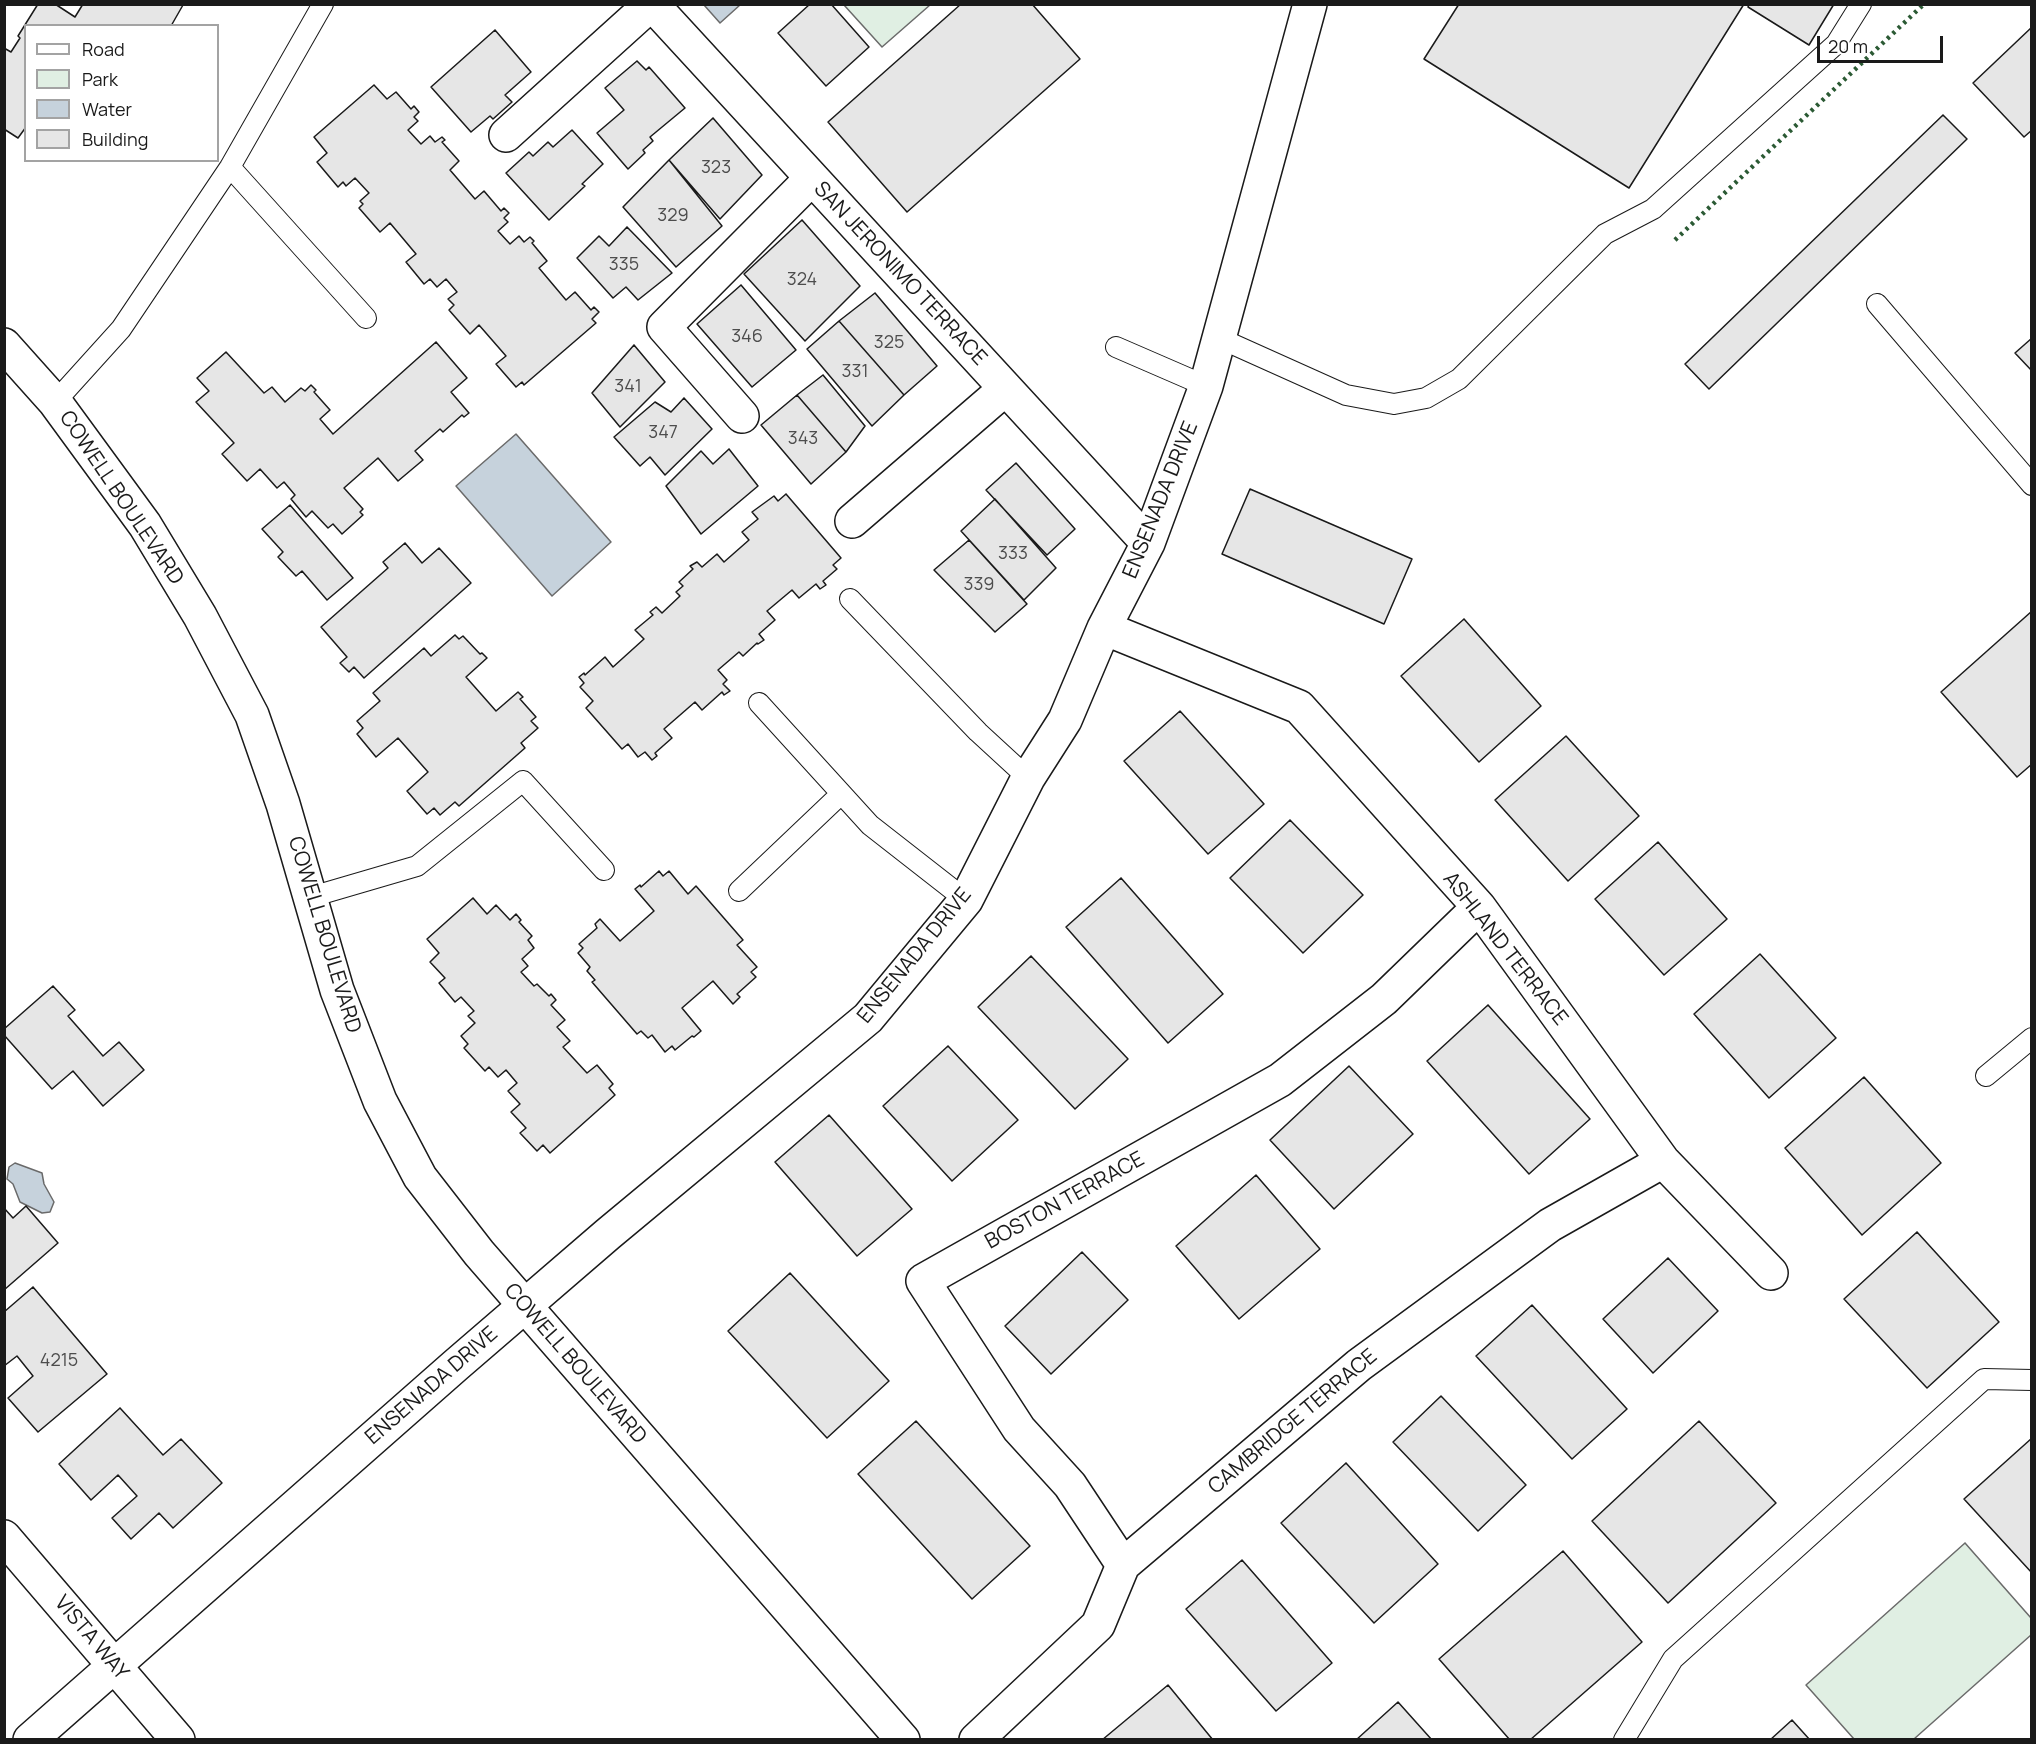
<!DOCTYPE html>
<style>
body{margin:0}
#map{position:relative;width:2036px;height:1744px;overflow:hidden;background:#fff;font-family:Manrope,sans-serif}
canvas{display:block}
.frame{position:absolute;inset:0;border:6px solid #1a1a1a;pointer-events:none}
.legend{position:absolute;left:24px;top:24px;width:195px;height:138px;box-sizing:border-box;background:#fff;border:2px solid #a3a3a3;margin:0;padding:8px 10px;list-style:none;font-size:18px;color:#1a1a1a}
.legend li{display:flex;align-items:center;gap:12px;height:30px}
.legend b{width:30px;border:2px solid #a3a3a3}
.scale{position:absolute;left:1817px;top:36px;width:126px;height:27px;box-sizing:border-box;border:3px solid #1a1a1a;border-top:0;padding-left:8px;font-size:18px;line-height:21px;white-space:nowrap;color:#1a1a1a;-webkit-text-stroke:4px #fff;paint-order:stroke}
</style>
<div id="map">
<canvas width="2036" height="1744"></canvas>
<div class="frame"></div>
<ul class="legend">
<li><b style="height:8px;background:#fff"></b>Road</li>
<li><b style="height:16px;background:#e0efe3"></b>Park</li>
<li><b style="height:16px;background:#c6d2dc"></b>Water</li>
<li><b style="height:16px;background:#e6e6e6"></b>Building</li>
</ul>
<div class="scale">20 m</div>
</div>
<script>
const ctx = document.querySelector('canvas').getContext('2d');
ctx.lineJoin = 'round';
function paint(path, color) {
  ctx.fillStyle = color;
  ctx.fill(path, 'evenodd');
}
function poly(rows) {
  const path = new Path2D();
  for (const r of rows) {
    path.moveTo(r[0], r[1]);
    for (let i = 2; i < r.length; i += 2) path.lineTo(r[i], r[i + 1]);
  }
  return path;
}
function trace(path, color, width, dash) {
  ctx.strokeStyle = color;
  ctx.lineWidth = width;
  ctx.lineCap = dash ? 'butt' : 'round';
  ctx.setLineDash(dash || []);
  ctx.stroke(path);
}
function label(font, color, halo, rows, align = 'center') {
  ctx.font = font + ' Manrope,sans-serif';
  ctx.lineWidth = 4.5;
  ctx.setLineDash([]);
  ctx.textBaseline = 'middle';
  ctx.strokeStyle = halo;
  ctx.fillStyle = color;
  for (const [text, x, y, turn = 0] of rows) {
    ctx.save();
    ctx.translate(x, y);
    ctx.rotate((+turn || 0) * Math.PI / 180);
    ctx.textAlign = isNaN(turn) ? turn : align;
    if (halo) ctx.strokeText(text, 0, 0);
    ctx.fillText(text, 0, 0);
    ctx.restore();
  }
}
const green = poly([
 [844,5,930,5,882,47,844,5],
 [1965,1543,2031,1618,2031,1635,1914,1739,1854,1739,1806,1685,1965,1543]
]);
const water = poly([
 [704,5,740,5,720,23,704,5],
 [516,434,611,542,552,596,456,486,516,434],
 [15,1163,42,1173,44,1184,54,1202,50,1212,42,1213,20,1202,13,1184,7,1179,9,1167,15,1163]
]);
const building = poly([
 [38,4,55,4,75,17,83,4,183,5,171,26,26,26,26,127,18,138,4,129,4,48,11,52,20,38,18,36,38,4],
 [810,4,831,4,869,47,826,86,778,33,810,4],
 [961,4,1032,4,1080,59,907,212,828,122,961,4],
 [1459,4,1744,4,1629,188,1424,59,1459,4],
 [1749,4,1834,4,1809,45,1748,7,1749,4],
 [2032,27,2032,130,2024,137,1973,83,2032,27],
 [495,30,531,72,505,95,512,102,493,119,490,116,471,132,431,87,495,30],
 [637,61,646,70,649,67,685,108,650,137,653,141,643,150,645,153,628,169,597,133,624,110,605,88,637,61],
 [374,85,387,99,396,92,411,109,414,106,419,112,414,117,418,121,408,130,421,144,430,136,435,142,442,137,445,140,442,142,459,161,450,170,475,199,484,191,501,211,504,208,509,213,504,218,508,222,498,231,510,244,519,236,524,242,530,237,534,241,532,243,547,261,539,268,566,300,575,292,591,310,594,307,599,312,592,319,596,323,524,385,522,382,516,387,496,364,506,356,479,325,470,334,449,310,454,305,448,299,457,292,446,279,437,287,430,279,424,284,406,262,416,254,390,223,380,232,359,208,363,204,360,201,369,193,355,178,346,186,343,182,338,187,317,162,327,153,314,137,374,85],
 [1943,115,1967,139,1709,389,1685,364,1943,115],
 [713,118,762,175,720,219,669,160,713,118],
 [572,130,603,164,582,184,585,186,549,220,506,173,529,152,533,156,548,142,553,147,572,130],
 [669,160,722,226,676,267,623,207,669,160],
 [802,220,860,286,805,341,744,274,802,220],
 [627,227,672,273,638,300,626,287,613,298,577,258,599,236,609,246,627,227],
 [741,285,796,350,752,387,697,324,741,285],
 [875,293,937,366,904,395,839,321,875,293],
 [839,321,904,395,872,426,807,349,839,321],
 [2032,338,2032,371,2015,353,2032,338],
 [436,342,467,378,451,392,469,413,464,417,462,415,443,432,440,429,415,451,423,460,398,481,378,458,344,488,363,509,360,512,363,515,342,534,333,524,328,528,312,511,306,517,291,499,295,495,284,482,277,488,260,469,247,481,222,454,234,443,196,402,209,391,197,378,226,352,264,393,272,387,285,402,301,388,305,391,311,385,316,390,314,392,330,410,320,419,333,434,436,342],
 [634,345,665,382,620,427,592,393,634,345],
 [823,375,865,426,846,452,797,395,823,375],
 [797,395,846,452,811,484,761,425,797,395],
 [684,398,712,429,665,475,650,457,640,466,614,437,655,402,671,412,684,398],
 [729,449,758,486,701,534,666,486,701,451,713,464,729,449],
 [1016,463,1075,529,1047,555,986,490,1016,463],
 [1250,489,1412,559,1384,624,1222,554,1250,489],
 [786,494,841,558,833,565,837,569,823,581,826,585,820,589,816,584,799,598,792,590,767,611,775,620,759,634,764,640,758,644,757,643,743,656,739,652,718,670,727,680,723,684,730,691,724,695,722,692,702,710,695,702,664,729,672,738,655,753,657,756,652,760,645,752,638,757,628,744,622,749,586,708,593,701,580,687,584,683,579,677,584,673,585,675,605,657,613,667,644,639,635,630,653,615,650,612,656,607,662,613,680,596,676,592,683,586,679,582,693,569,690,566,697,562,702,567,717,554,724,562,749,540,742,532,758,519,752,512,774,496,778,501,786,494],
 [995,499,1056,568,1024,600,961,531,995,499],
 [290,505,353,578,327,600,302,571,296,576,278,557,283,552,262,529,290,505],
 [969,540,1027,604,995,632,934,570,969,540],
 [405,543,422,563,439,548,471,583,364,678,354,667,349,672,340,663,347,657,321,627,388,568,383,562,405,543],
 [2032,611,2032,764,2017,777,1941,692,2032,611],
 [1464,619,1541,706,1479,762,1401,676,1464,619],
 [455,635,459,639,463,636,480,654,482,653,487,658,466,677,496,711,518,692,523,697,520,699,536,717,531,721,538,728,521,743,525,748,459,806,455,802,440,815,434,808,427,814,407,791,428,772,398,738,376,757,357,734,363,728,357,721,380,701,373,693,424,648,431,656,455,635],
 [1180,711,1264,804,1208,854,1124,761,1180,711],
 [1566,736,1639,816,1568,881,1495,800,1566,736],
 [1290,820,1363,895,1303,953,1230,878,1290,820],
 [1658,842,1727,919,1664,975,1595,899,1658,842],
 [659,871,663,876,669,871,688,894,696,886,743,940,737,945,757,967,751,972,756,977,737,994,740,997,733,1004,713,981,682,1008,701,1031,694,1037,692,1036,675,1050,672,1046,665,1052,652,1035,648,1038,641,1031,637,1034,592,982,595,980,587,971,590,967,578,953,583,948,579,944,597,928,595,924,600,919,620,941,654,911,635,889,640,885,641,887,659,871],
 [1121,878,1223,994,1168,1043,1066,927,1121,878],
 [473,898,487,914,496,905,510,920,516,914,521,920,519,922,532,936,528,940,534,948,522,959,528,966,521,972,534,986,537,984,549,996,551,994,556,1000,551,1005,565,1020,557,1027,570,1041,563,1047,587,1073,597,1065,613,1084,609,1088,615,1095,550,1153,543,1145,537,1151,520,1133,526,1128,511,1112,520,1104,508,1091,517,1083,506,1070,498,1077,489,1067,485,1071,464,1048,468,1044,461,1036,475,1023,468,1016,474,1011,461,997,455,1002,439,983,445,978,430,962,439,953,427,939,473,898],
 [1760,954,1836,1038,1769,1098,1694,1014,1760,954],
 [1031,956,1128,1059,1075,1109,978,1007,1031,956],
 [53,986,75,1010,68,1016,103,1056,119,1042,144,1070,103,1106,73,1071,52,1089,4,1035,4,1029,53,986],
 [1488,1005,1590,1119,1529,1174,1427,1061,1488,1005],
 [948,1046,1018,1120,952,1181,883,1106,948,1046],
 [1349,1066,1413,1134,1334,1209,1270,1140,1349,1066],
 [1864,1077,1941,1163,1862,1235,1785,1148,1864,1077],
 [829,1115,912,1209,857,1256,775,1162,829,1115],
 [1256,1175,1320,1249,1239,1319,1176,1246,1256,1175],
 [26,1206,58,1243,4,1290,4,1208,13,1218,26,1206],
 [1917,1232,1999,1322,1927,1388,1844,1299,1917,1232],
 [1082,1252,1128,1300,1051,1374,1005,1326,1082,1252],
 [1668,1258,1718,1311,1653,1373,1603,1319,1668,1258],
 [790,1273,889,1381,827,1438,728,1331,790,1273],
 [33,1287,107,1374,38,1432,8,1398,33,1376,17,1356,4,1366,4,1312,33,1287],
 [1532,1305,1627,1409,1572,1459,1476,1356,1532,1305],
 [1441,1396,1526,1485,1478,1531,1393,1442,1441,1396],
 [120,1408,163,1455,181,1439,222,1483,173,1528,159,1513,131,1539,112,1518,137,1496,118,1475,91,1500,59,1464,120,1408],
 [916,1421,1030,1546,972,1599,858,1474,916,1421],
 [1699,1421,1776,1503,1668,1603,1592,1521,1699,1421],
 [2032,1438,2032,1573,1964,1499,2032,1438],
 [1346,1463,1438,1564,1374,1623,1281,1523,1346,1463],
 [1563,1551,1642,1642,1530,1740,1510,1740,1439,1659,1563,1551],
 [1242,1560,1332,1663,1276,1711,1186,1609,1242,1560],
 [1168,1685,1213,1740,1102,1740,1168,1685],
 [1398,1702,1432,1740,1356,1740,1398,1702],
 [1792,1720,1810,1740,1770,1740,1792,1720]
]);
const lane = poly([
 [230,167,366,318],
 [1877,304,2032,485],
 [1219,338,1346,395,1394,404,1426,398,1459,379,1605,234,1653,209,1836,44,1861,4],
 [1116,347,1206,386],
 [55,402,121,329,230,167,323,4],
 [850,599,978,732,1028,778],
 [759,703,870,825,966,900],
 [739,891,841,794],
 [311,897,417,866,523,781,604,870],
 [1986,1076,2032,1038],
 [1624,1740,1673,1659,1984,1379,2032,1380]
]);
const street = poly([
 [652,4,1148,543],
 [506,135,651,4],
 [742,416,664,327,812,178],
 [852,521,1005,389],
 [1104,628,1299,707,1479,907,1663,1161,1771,1273],
 [4,1537,178,1740],
 [1123,1565,1070,1485,1019,1429,923,1281,1280,1080,1384,999,1479,907],
 [30,1740,456,1365,608,1234,868,1018,966,900,1028,778,1065,720,1104,628,1148,543,1206,386,1310,4],
 [976,1740,1098,1625,1123,1565,1359,1365,1550,1225,1663,1161]
]);
const secondary = poly([
 [4,345,55,402,145,525,200,616,252,715,283,804,337,990,380,1101,420,1177,479,1253,903,1740]
]);
const hedge = poly([
 [1675,240,1924,4]
]);
const numberNames = [
 ["323",716,168],
 ["329",673,216],
 ["335",624,265],
 ["324",802,280],
 ["346",747,337],
 ["325",889,343],
 ["331",855,372],
 ["341",628,387],
 ["347",663,433],
 ["343",803,439],
 ["333",1013,554],
 ["339",979,585],
 ["4215",59,1361]
];
const streetNames = [
 ["SAN JERONIMO TERRACE",900,274,47],
 ["COWELL BOULEVARD",121,498,56],
 ["ENSENADA DRIVE",1161,500,-68],
 ["COWELL BOULEVARD",324,935,73],
 ["ASHLAND TERRACE",1505,949,52],
 ["ENSENADA DRIVE",915,956,-51],
 ["BOSTON TERRACE",1065,1201,-29],
 ["COWELL BOULEVARD",575,1364,49],
 ["ENSENADA DRIVE",432,1386,-41],
 ["CAMBRIDGE TERRACE",1293,1422,-40],
 ["VISTA WAY",91,1638,50]
];
paint(green, '#e0efe3');
trace(green, '#6a6a6a', 1.5);
paint(water, '#c6d2dc');
trace(water, '#6a6a6a', 1.5);
paint(building, '#e6e6e6');
trace(building, '#1a1a1a', 1.5);
trace(lane, '#1a1a1a', 22);
trace(street, '#1a1a1a', 36);
trace(secondary, '#1a1a1a', 36);
trace(lane, '#fff', 20);
trace(street, '#fff', 33);
trace(secondary, '#fff', 33);
trace(hedge, '#2b5a34', 4.5, [3, 4.5]);
label('18px', '#4d4d4d', null, numberNames);
label('21px', '#1a1a1a', '#fff', streetNames);
</script>
